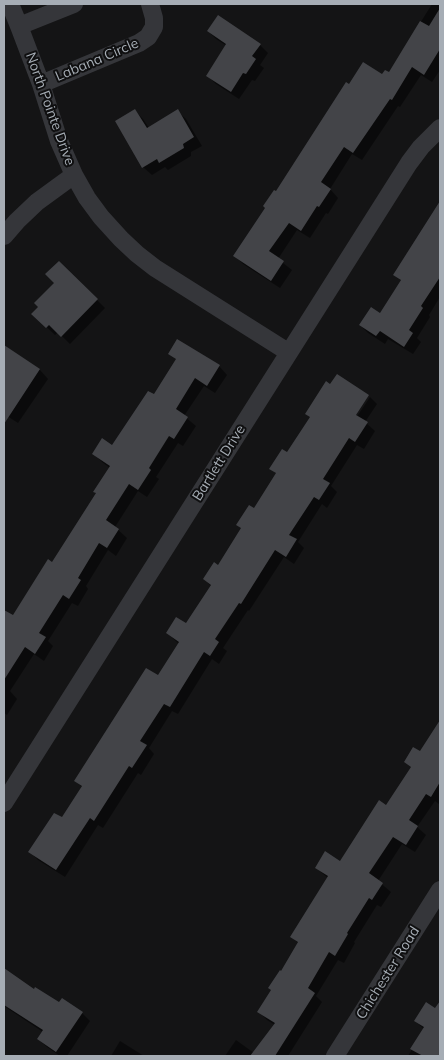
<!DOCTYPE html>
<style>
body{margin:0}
#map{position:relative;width:444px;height:1060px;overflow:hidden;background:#141415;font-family:Mulish,sans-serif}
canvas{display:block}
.frame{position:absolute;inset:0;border:5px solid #a6adb5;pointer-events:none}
</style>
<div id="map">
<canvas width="444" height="1060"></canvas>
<div class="frame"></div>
</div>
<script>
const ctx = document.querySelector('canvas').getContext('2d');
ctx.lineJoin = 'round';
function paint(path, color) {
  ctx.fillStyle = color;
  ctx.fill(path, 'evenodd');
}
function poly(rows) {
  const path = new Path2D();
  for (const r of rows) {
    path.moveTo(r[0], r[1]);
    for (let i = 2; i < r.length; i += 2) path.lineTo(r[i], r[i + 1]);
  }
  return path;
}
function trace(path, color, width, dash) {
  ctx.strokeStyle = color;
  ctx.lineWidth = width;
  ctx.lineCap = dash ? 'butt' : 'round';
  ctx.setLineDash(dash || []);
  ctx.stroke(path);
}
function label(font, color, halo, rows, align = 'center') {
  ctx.font = font + ' Mulish,sans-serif';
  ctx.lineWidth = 4;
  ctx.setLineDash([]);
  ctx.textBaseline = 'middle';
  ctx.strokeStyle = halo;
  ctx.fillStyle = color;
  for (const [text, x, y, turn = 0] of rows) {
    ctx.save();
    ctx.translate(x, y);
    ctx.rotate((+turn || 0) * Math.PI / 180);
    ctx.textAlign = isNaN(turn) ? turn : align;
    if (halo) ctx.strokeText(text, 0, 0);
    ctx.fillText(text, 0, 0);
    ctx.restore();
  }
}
const shadow = poly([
 [432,4,440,4,440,70,432,82,421,75,400,107,398,106,362,160,352,154,330,189,338,198,328,214,326,213,310,238,297,230,278,259,292,270,280,288,243,264,235,256,349,85,389,73],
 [208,31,260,45,268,53,260,65,264,68,255,81,252,80,239,99,216,84,207,75,227,46,216,39],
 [135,111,143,119,149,128,177,111,186,119,202,146,191,152,191,156,168,170,165,167,152,175,143,167],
 [440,204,440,297,429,315,430,317,417,338,421,342,413,354,388,339,385,344,368,333,360,325,380,314,402,282,395,274],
 [59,262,105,308,70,344,58,332,55,335,33,314,40,307,55,283],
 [4,346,40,370,48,379,18,423,4,414],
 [170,353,219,366,227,375,215,393,204,386,184,416,196,426,183,446,178,443,156,477,159,479,147,497,138,491,115,527,127,538,116,556,108,550,86,586,88,589,78,606,72,603,48,641,53,646,44,661,34,654,10,691,17,699,7,715,4,713,4,615,6,612,13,617,53,564,97,493,110,468,102,462,94,454,113,447,154,396,177,360],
 [370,397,377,404,365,422,375,431,364,449,357,445,331,486,337,492,327,508,322,504,298,542,304,548,294,564,284,557,249,611,248,610,223,648,227,651,219,664,212,659,178,714,172,711,149,748,154,754,141,775,138,773,103,828,98,825,65,877,38,860,30,852,62,819,82,787,76,781,159,677,179,644,167,633,186,625,211,586,204,579,218,566,277,474,271,469,288,454,352,419,354,421],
 [440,722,440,802,439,804,435,801,417,827,426,835,415,852,402,844,378,881,391,892,381,907,377,905,354,942,355,943,344,963,338,960,316,996,322,1002,288,1056,225,1056,236,1040,254,1053,275,1025,267,1020,259,1012,299,944,292,937,328,878,316,868,341,863,387,807,412,768,405,762,420,753],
 [4,970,34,990,59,1004,62,1000,82,1013,90,1021,67,1056,60,1056,47,1047,38,1039,43,1032,4,1006],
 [426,1004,440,1013,440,1056,408,1056,424,1029,415,1021],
 [120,1041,144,1056,111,1056]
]);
const building = poly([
 [440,8,440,49,424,75,412,67,392,100,390,99,353,153,344,147,321,182,331,189,319,207,317,206,301,231,289,223,269,251,284,261,271,281,233,256,265,208,263,206,274,190,276,191,346,82,349,84,363,62,382,74,385,70,389,72,420,21,429,26],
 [218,15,261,44,252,56,256,59,246,74,243,73,231,92,206,76,226,44,207,31],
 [135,109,147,128,178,109,194,137,183,144,184,148,159,163,157,159,142,168,115,121],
 [440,201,440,277,421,306,423,308,409,330,413,333,404,347,380,331,376,336,359,325,371,307,380,313,401,280,393,275],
 [59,261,98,299,61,337,49,325,46,328,31,314,38,307,34,303,54,283,45,274],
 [177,339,220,365,207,386,195,378,176,409,188,417,174,439,169,436,149,468,151,470,138,490,129,484,106,520,119,529,107,548,99,543,78,578,81,580,69,599,63,595,39,633,46,637,35,654,25,647,4,680,4,610,13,615,48,559,52,562,96,493,93,492,110,466,92,454,102,438,112,445,148,391,154,394,176,359,168,354],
 [4,345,40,369,4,424],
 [337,374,369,395,356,415,368,422,355,442,349,438,323,479,330,483,319,500,314,497,289,535,297,539,286,557,275,550,241,604,239,603,215,639,219,642,210,656,204,652,170,707,164,704,140,741,147,745,132,768,129,766,94,821,90,818,56,870,28,852,54,813,62,817,82,786,74,781,146,668,158,675,179,642,166,633,176,617,186,623,211,585,203,579,214,562,218,565,241,528,236,525,249,505,254,508,276,473,269,469,282,449,287,452,310,417,305,414,326,381,330,384],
 [440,720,440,782,431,797,426,794,409,820,418,826,406,845,393,837,369,873,383,883,372,900,369,898,347,933,348,934,335,956,329,952,308,988,315,993,275,1056,250,1056,275,1023,257,1012,271,990,268,988,280,970,281,971,298,942,290,937,328,876,315,868,325,851,340,861,379,800,386,805,411,767,404,762,413,747,420,751],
 [4,968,34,989,35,987,59,1002,62,998,83,1012,56,1052,37,1039,43,1030,4,1005],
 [440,1001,440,1056,423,1056,410,1049,424,1027,414,1021,426,1002,435,1008]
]);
const minor = poly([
 [10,4,19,26,41,84,59,141,74,175,87,198,101,217,121,239,137,254,155,268,288,352],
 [19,26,74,4],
 [41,84,139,43,148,37,154,27,154,18,150,4],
 [4,236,17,221,37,202,74,175],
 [4,803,409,163,421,147,440,128],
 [335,1056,440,890]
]);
const streetNames = [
 ["Labana Circle",97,60,-23],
 ["North Pointe Drive",50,109,70],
 ["Bartlett Drive",219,463,-58],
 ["Chichester Road",388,973,-58]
];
paint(shadow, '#0007');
paint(building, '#434448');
trace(minor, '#35363a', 18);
label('14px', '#a6adb5', '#0f0f10', streetNames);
</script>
